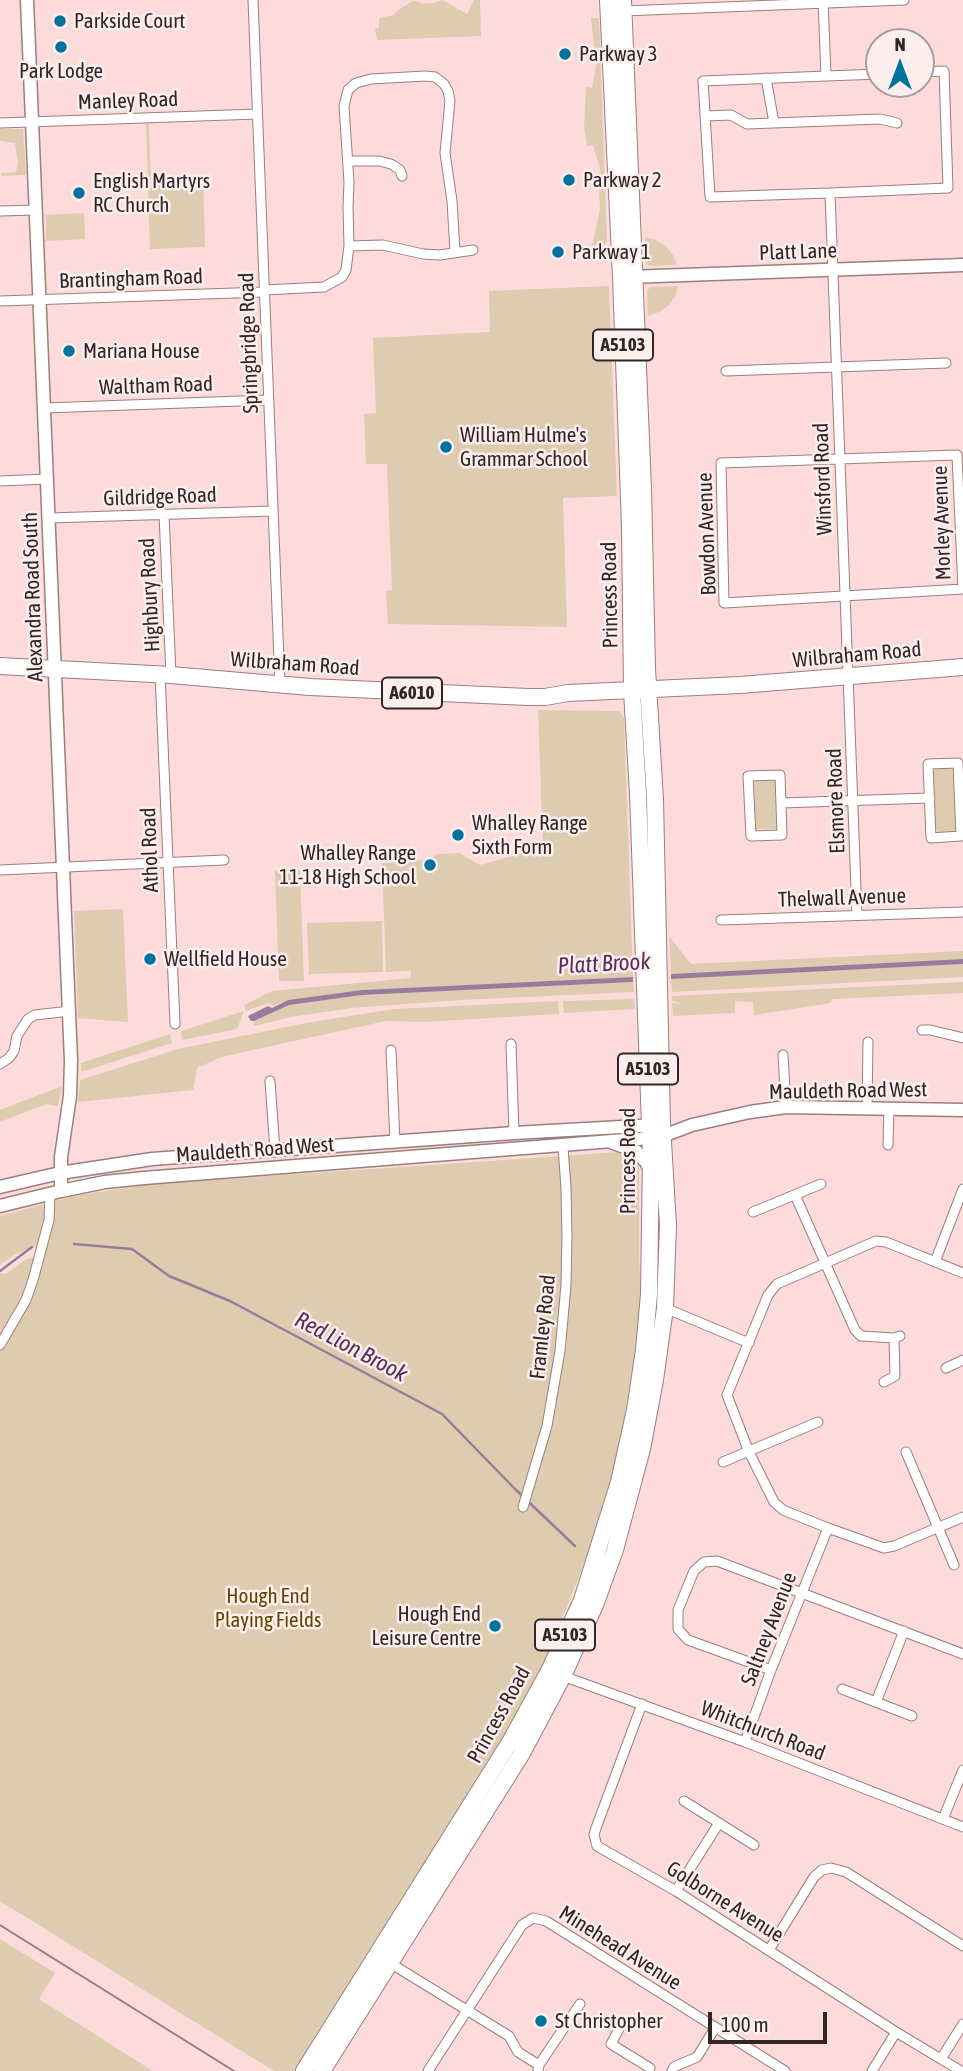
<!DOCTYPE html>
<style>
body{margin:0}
#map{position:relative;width:963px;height:2071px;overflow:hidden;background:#fcdbda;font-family:"Asap Condensed",sans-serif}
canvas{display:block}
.north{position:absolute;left:865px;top:28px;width:70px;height:70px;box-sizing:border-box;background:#fbeeed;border:2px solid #aa9e9d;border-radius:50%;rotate:0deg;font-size:19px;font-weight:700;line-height:28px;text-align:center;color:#312525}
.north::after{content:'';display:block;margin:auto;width:24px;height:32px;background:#00729d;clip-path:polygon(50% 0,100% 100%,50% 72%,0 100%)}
.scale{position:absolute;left:708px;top:2012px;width:119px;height:32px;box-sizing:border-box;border:4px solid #312525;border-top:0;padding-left:9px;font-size:21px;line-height:24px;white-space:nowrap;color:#312525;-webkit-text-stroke:5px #fbeeed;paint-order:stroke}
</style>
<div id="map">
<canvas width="963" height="2071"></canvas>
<div class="north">N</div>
<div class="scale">100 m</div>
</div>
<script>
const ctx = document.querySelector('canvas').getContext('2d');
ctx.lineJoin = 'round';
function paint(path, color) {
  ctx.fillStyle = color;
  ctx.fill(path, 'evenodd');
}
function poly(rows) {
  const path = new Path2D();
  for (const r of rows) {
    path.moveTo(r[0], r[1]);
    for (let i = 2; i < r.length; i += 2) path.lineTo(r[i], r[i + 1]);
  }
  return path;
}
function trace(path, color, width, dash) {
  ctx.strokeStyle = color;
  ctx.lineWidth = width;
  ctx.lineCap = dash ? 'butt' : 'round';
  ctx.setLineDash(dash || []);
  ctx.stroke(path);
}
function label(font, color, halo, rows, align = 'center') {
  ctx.font = font + ' "Asap Condensed",sans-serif';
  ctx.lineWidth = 5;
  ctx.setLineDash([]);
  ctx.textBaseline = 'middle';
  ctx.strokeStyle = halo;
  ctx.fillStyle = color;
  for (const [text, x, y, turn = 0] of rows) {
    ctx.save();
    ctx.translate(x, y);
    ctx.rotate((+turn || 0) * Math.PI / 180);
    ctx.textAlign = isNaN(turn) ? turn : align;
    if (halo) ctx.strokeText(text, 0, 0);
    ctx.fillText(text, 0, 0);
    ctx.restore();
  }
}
const green = poly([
 [414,0,422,4,434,3,442,0,467,14,474,0,480,0,481,36,377,40,375,28,379,28,379,18,394,15,397,11],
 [591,18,599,18,607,241,598,261,593,258,591,252,600,209,599,186,596,174,601,172,593,145,587,146,584,127,586,87,592,88,599,49,594,47],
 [146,124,149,124,151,177,203,176,205,247,150,249],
 [0,129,23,129,26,175,1,176,1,173,16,172,18,162,15,143,0,141],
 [84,213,85,239,46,241,46,215],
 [645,237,656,240,666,246,673,255,677,265,649,266,646,263],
 [609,286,617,496,563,498,567,627,388,624,386,591,392,590,387,464,366,464,364,414,376,413,373,338,490,332,489,291],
 [678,286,675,297,668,306,659,312,648,316,647,291,650,287],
 [538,710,619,711,624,718,633,977,362,990,288,1000,273,1006,269,1003,246,1011,244,1005,272,991,411,978,411,971,386,972,382,862,426,860,438,854,459,853,480,865,533,850,543,849],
 [951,766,956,771,958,828,952,833,941,834,935,828,933,771,938,767],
 [754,780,775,780,776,829,755,829],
 [300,870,304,981,279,981,275,871],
 [123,909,128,1022,78,1018,74,911],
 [382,921,383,972,309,974,307,923],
 [669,936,691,964,963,951,963,959,671,974],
 [963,964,963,977,672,992,671,979],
 [633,982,634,992,461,1000,352,1008,290,1017,255,1026,253,1024,254,1021,289,1005,362,995],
 [963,982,963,993,832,999,831,1003,754,1015,753,1002,735,1001,735,1013,673,1016,672,1003,684,1004,672,1001,672,996],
 [634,999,635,1009,564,1013,563,1001],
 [558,1001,559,1014,423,1022,386,1021,221,1057,197,1068,193,1090,78,1102,80,1080,178,1049,306,1023,394,1009],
 [244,1011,237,1029,182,1040,181,1031],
 [170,1034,172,1043,81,1072,81,1063],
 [62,1086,58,1106,46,1104,0,1122,0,1110],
 [620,1152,630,1154,635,1158,639,1167,639,1254,641,1292,638,1333,627,1405,614,1470,583,1567,545,1660,506,1732,294,2071,274,2071,0,1901,0,1336,23,1298,29,1278,22,1297,0,1334,0,1273,6,1274,25,1260,35,1257,37,1246,15,1254,0,1265,0,1216,73,1196,152,1184],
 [0,1939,55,1973,39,1999,153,2071,0,2071]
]);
const water = poly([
 [963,959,963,964,671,979,671,974],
 [633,977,633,982,362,995,289,1005,254,1021,251,1021,248,1016,268,1006,272,1008,288,1000,362,990]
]);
const stream = poly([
 [74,1244,132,1249,169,1276,230,1301,442,1414,516,1490,575,1546],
 [0,1271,32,1247]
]);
const street = poly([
 [253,0,280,685],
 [823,0,826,76,879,74],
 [623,11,904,0],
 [826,76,703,81,710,197,830,193],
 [766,78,774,123],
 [705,116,731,115,747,124,880,119,897,123],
 [0,123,257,114],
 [349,161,379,161,391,164,400,170,402,176],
 [0,211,36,210],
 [349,246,383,245,423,254,440,255,473,250],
 [264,290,324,287,342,277,346,270,349,246,348,207,349,182,344,106,348,90,356,83,371,79,425,76,435,77,444,84,448,91,450,101,445,153,452,201,455,252],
 [0,301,264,292],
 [726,371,946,363],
 [44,408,268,400],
 [957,455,963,589,724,603,721,463,957,455],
 [0,481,48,479],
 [164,514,171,675],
 [49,518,273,511],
 [160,674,175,1024],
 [958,763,961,836,931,838,928,764,958,763],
 [780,775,782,835,751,836,748,776,780,775],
 [781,803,930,798],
 [0,870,224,860],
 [857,915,830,193,948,188,944,71,921,72],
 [721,920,963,912],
 [922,1030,930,1030,963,1038],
 [511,1044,514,1133],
 [391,1050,395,1142],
 [783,1055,786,1107],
 [0,1064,9,1058,14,1051,17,1036,28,1019,35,1015,70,1011],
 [270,1081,275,1151],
 [867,1107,868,1042],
 [888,1145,889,1108],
 [795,1195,855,1330,861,1336,894,1338,900,1336],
 [753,1212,821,1184],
 [935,1262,963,1189],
 [963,1273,886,1242,876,1241,777,1284,768,1295,727,1395,749,1452,774,1502,783,1510,828,1528,884,1548,894,1546,963,1517],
 [665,1308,749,1343],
 [0,1345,26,1300,33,1280,49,1220,50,1194],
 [946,1368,963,1360],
 [884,1382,895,1376,894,1338],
 [906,1452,954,1565],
 [723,1462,818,1422],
 [523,1507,547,1426,560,1351,566,1285,567,1236,566,1188,563,1147],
 [771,1670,688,1640,678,1629,678,1610,694,1571,704,1562,717,1561,963,1654],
 [560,1675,745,1742,963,1827],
 [842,1689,912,1716],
 [876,1702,904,1631],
 [642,1704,596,1828,594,1835,597,1846,676,1891,896,2032,961,2071],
 [745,1742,771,1670,828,1528],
 [684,1801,754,1845],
 [943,1819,963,1770],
 [676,1891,719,1823],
 [769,1950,814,1877,822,1870,831,1868,846,1872,963,1946],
 [390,1963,509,2036,518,2052,539,2065],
 [619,2029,611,2044,650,2068],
 [941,2059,963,2024],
 [538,2070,539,2065,580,2004],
 [428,2071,522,1925,533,1918,546,1921,785,2071],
 [672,2071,674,2067,697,2057,715,2028],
 [872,2071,896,2032]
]);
const secondary = poly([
 [27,0,71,1061,70,1096,61,1157,61,1191],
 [628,277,963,265],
 [613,1143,636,1151,646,1162,650,1170],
 [0,1187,60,1173,152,1159,514,1133,657,1125],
 [0,1206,61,1191,105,1182,144,1178,650,1138,663,1136,692,1125,750,1112,786,1107,963,1110]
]);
const highway = poly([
 [0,666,171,675,310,687,528,697,545,697,568,693,740,685,963,667],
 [304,2071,510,1742,549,1671,582,1600,619,1482,635,1410,644,1350,649,1294,651,1153,638,794,632,691,630,527,621,277,608,0],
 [322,2071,521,1755,563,1676,595,1605,615,1550,642,1449,655,1380,665,1308,668,1225,662,1125,655,799,647,669,643,489,623,0]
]);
const tram = poly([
 [0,1925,234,2071]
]);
const markers = [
 [60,21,7,"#00729d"],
 [61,47,7,"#00729d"],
 [565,54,7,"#00729d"],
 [569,180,7,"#00729d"],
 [79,193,7,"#00729d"],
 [558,252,7,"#00729d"],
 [69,351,7,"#00729d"],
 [446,447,7,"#00729d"],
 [458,835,7,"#00729d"],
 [430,865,7,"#00729d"],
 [150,959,7,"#00729d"],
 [495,1626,7,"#00729d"],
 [541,2021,7,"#00729d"]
];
const shields = [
 [623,345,60],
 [412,693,60],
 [648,1069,60],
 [565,1635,60]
];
const shieldNames = [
 ["A5103",623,345],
 ["A6010",412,693],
 ["A5103",648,1069],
 ["A5103",565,1635]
];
const poiNames = [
 ["Parkside Court",74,21],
 ["Parkway 3",579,54],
 ["Park Lodge",61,71,"center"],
 ["Parkway 2",583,180],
 ["English Martyrs",93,181],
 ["RC Church",93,205],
 ["Parkway 1",572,252],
 ["Mariana House",83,351],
 ["William Hulme's",460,435],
 ["Grammar School",460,459],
 ["Whalley Range",472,823],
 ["Sixth Form",472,847],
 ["Whalley Range",416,853,"right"],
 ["11-18 High School",416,877,"right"],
 ["Wellfield House",164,959],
 ["Hough End",481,1614,"right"],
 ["Leisure Centre",481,1638,"right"],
 ["St Christopher",555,2021]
];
const streetNames = [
 ["Manley Road",128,101,-2],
 ["Platt Lane",798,252,-2],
 ["Brantingham Road",131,279,-2],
 ["Springbridge Road",249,343,-92],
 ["Waltham Road",156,386,-2],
 ["Winsford Road",823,479,-92],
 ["Gildridge Road",160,497,-2],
 ["Morley Avenue",942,523,-92],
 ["Bowdon Avenue",707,534,-92],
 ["Highbury Road",150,595,-93],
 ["Princess Road",610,595,-91],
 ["Alexandra Road South",33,597,-92],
 ["Wilbraham Road",857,655,-5],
 ["Wilbraham Road",295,664,4],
 ["Elsmore Road",836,801,-92],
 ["Athol Road",150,850,-92],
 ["Thelwall Avenue",842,898,-2],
 ["Mauldeth Road West",848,1091,-1],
 ["Mauldeth Road West",255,1150,-4],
 ["Princess Road",628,1161,-90],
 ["Framley Road",543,1327,-84],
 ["Saltney Avenue",769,1629,-69],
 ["Princess Road",499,1715,-61],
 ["Whitchurch Road",763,1731,21],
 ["Golborne Avenue",725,1902,32],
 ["Minehead Avenue",620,1948,32]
];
const parkNames = [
 ["Hough End",268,1596],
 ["Playing Fields",268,1620]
];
const waterNames = [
 ["Platt Brook",604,964,-3],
 ["Red Lion Brook",351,1347,28]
];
paint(green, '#deccb0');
paint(water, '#977d9b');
trace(stream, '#977d9b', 2.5);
trace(street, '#9c7e7d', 11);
trace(secondary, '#9c7e7d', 15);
trace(highway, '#9c7e7d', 18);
trace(street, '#fff', 9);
trace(secondary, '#fff', 12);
trace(highway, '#fff', 16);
trace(tram, '#998282', 2);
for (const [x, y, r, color] of markers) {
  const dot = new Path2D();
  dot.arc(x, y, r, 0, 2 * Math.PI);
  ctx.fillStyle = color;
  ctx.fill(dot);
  trace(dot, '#fbeeed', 2.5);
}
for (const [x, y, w] of shields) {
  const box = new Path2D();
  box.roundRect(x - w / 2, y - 15.5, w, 31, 5);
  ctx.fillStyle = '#fbeeed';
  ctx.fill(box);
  trace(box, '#312525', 2);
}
label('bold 19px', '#312525', null, shieldNames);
label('21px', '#312525', '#fbeeed', poiNames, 'left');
label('21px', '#312525', '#fbeeed', streetNames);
label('21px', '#634502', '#fbeeed', parkNames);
label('italic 23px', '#55305b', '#fbeeed', waterNames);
</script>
